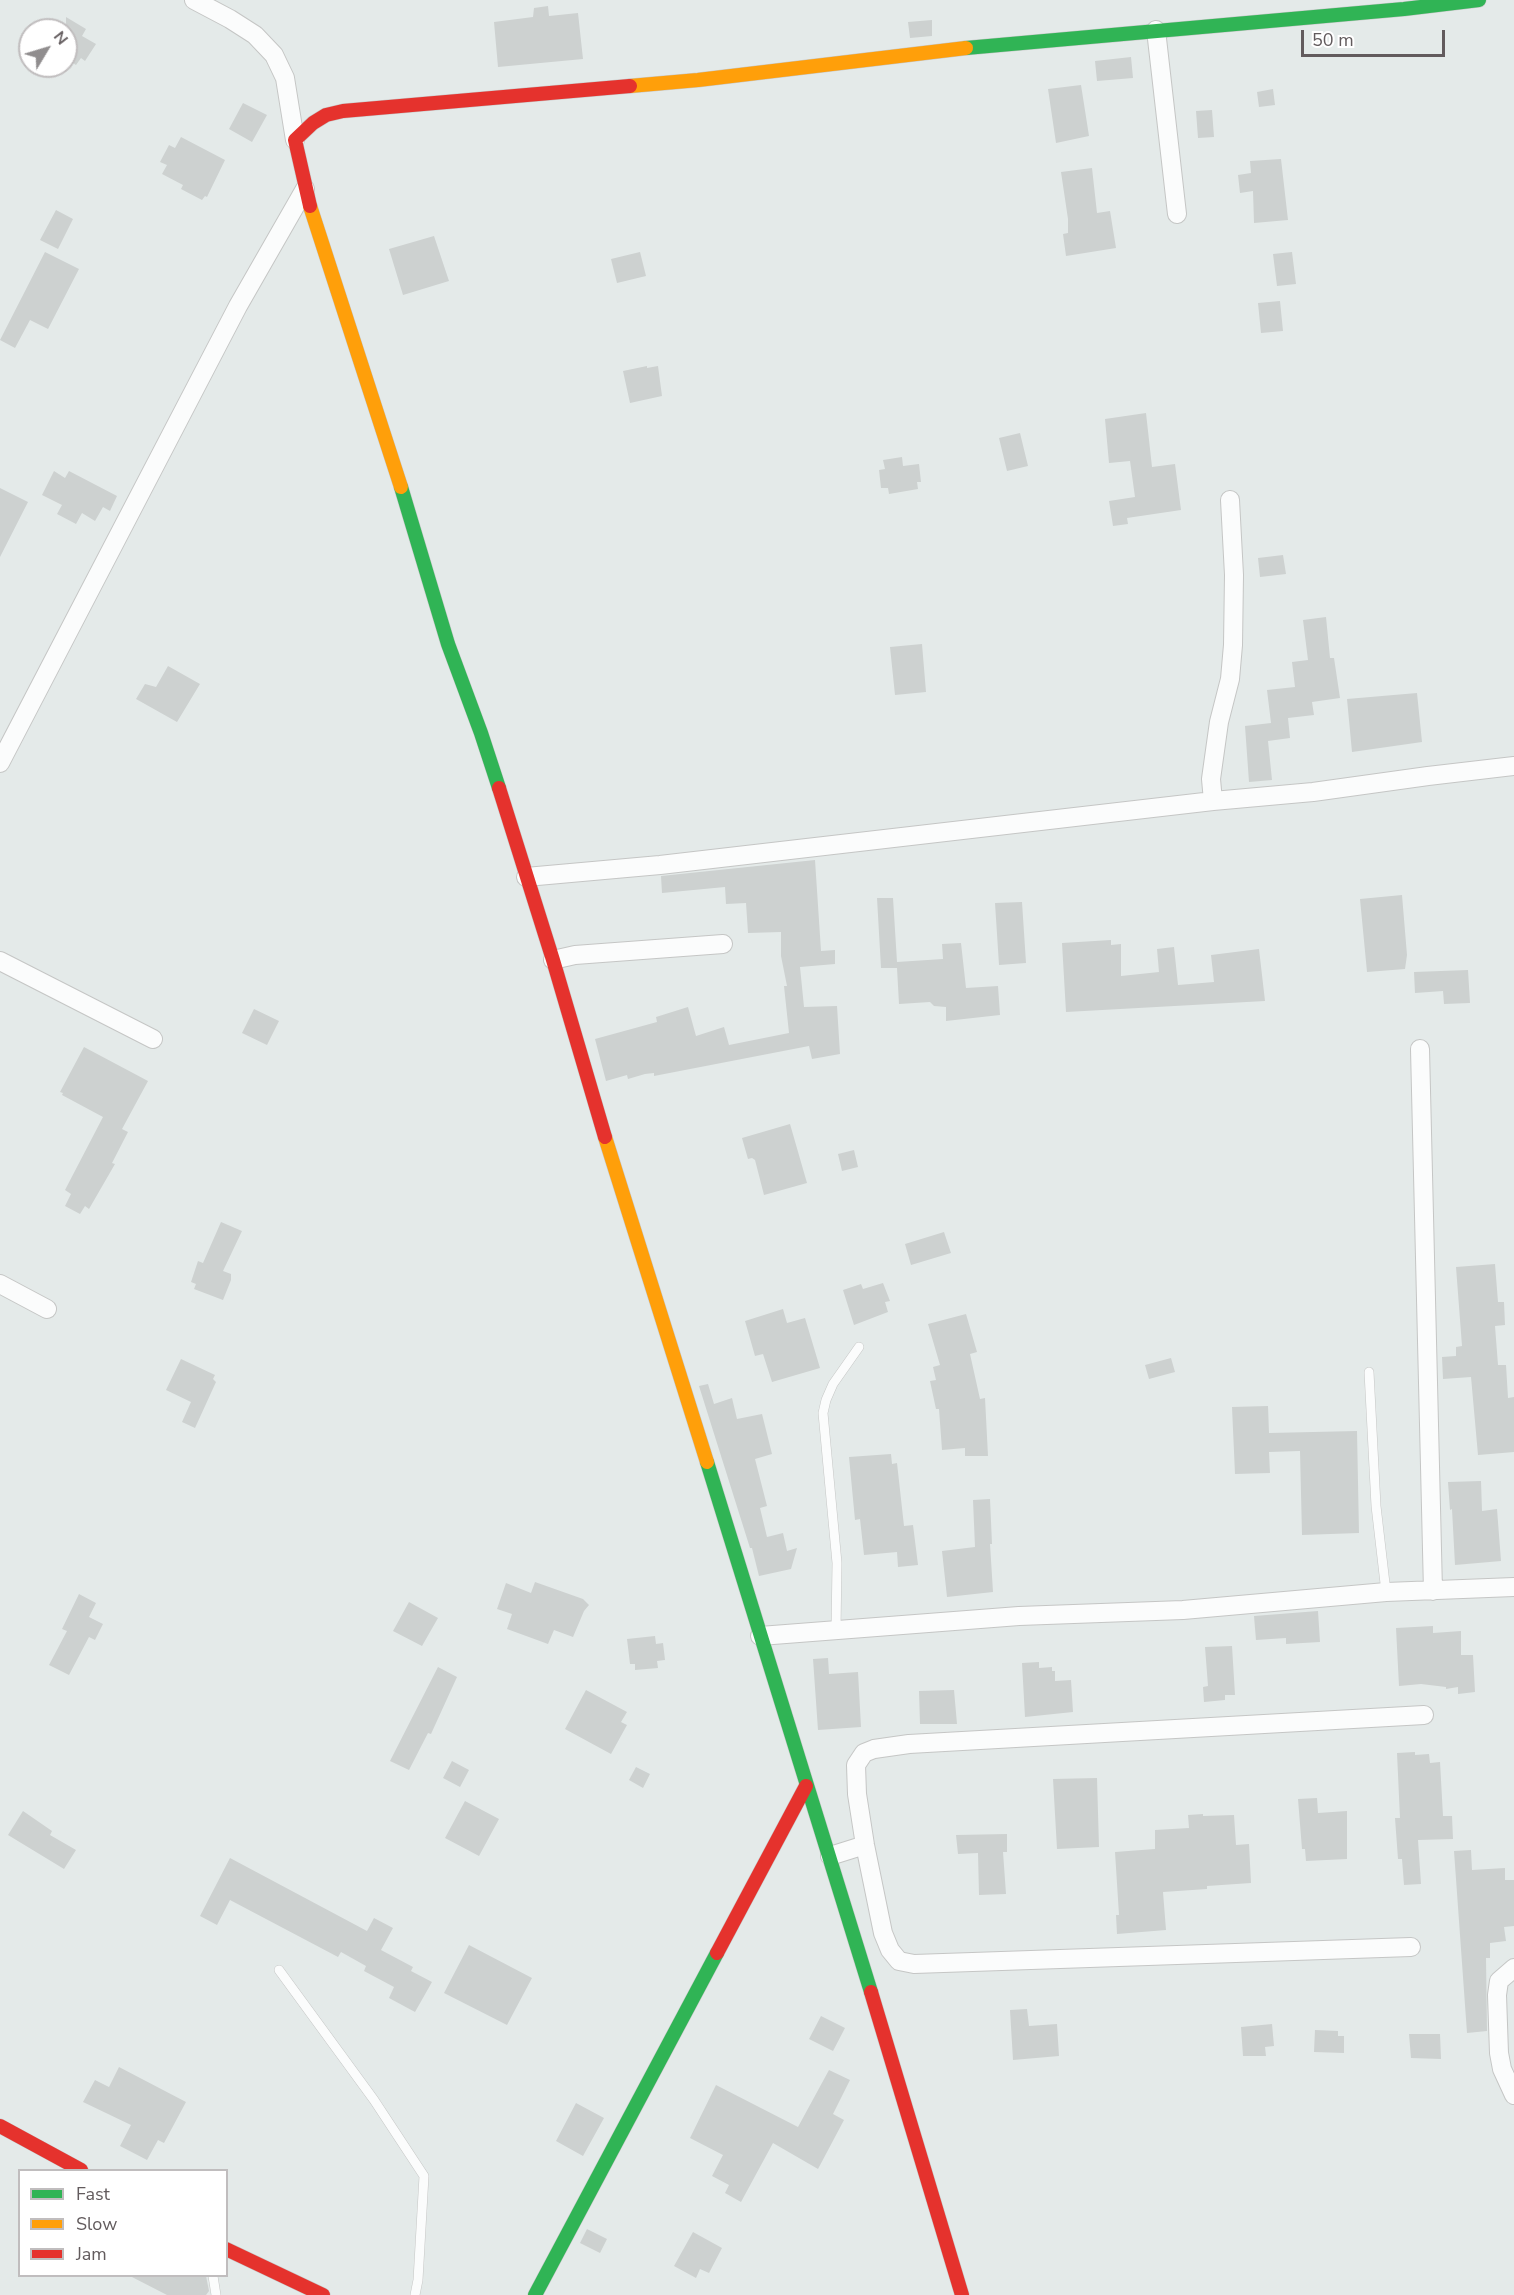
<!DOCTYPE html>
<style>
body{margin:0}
#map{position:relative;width:1514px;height:2295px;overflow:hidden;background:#e4eae9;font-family:"Nunito Sans",sans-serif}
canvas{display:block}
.legend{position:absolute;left:18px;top:2169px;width:210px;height:108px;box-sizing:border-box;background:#fff;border:2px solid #c0bdbe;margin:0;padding:8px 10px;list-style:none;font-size:18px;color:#625b5d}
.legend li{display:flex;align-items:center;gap:12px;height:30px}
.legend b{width:30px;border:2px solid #c0bdbe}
.north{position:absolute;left:18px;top:18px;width:60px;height:60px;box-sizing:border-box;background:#fff;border:2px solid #c0bdbe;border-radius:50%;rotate:52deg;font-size:16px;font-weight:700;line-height:24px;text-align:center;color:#625b5d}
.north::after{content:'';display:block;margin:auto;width:21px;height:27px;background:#908d8e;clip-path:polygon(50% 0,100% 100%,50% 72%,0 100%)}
.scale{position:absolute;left:1301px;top:30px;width:144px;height:27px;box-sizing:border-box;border:3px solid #625b5d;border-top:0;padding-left:8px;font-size:18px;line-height:21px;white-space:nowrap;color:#625b5d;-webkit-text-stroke:4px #fff;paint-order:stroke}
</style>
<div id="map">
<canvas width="1514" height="2295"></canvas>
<ul class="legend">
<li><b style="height:8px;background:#30b455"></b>Fast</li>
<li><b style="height:8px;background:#ff9f0a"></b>Slow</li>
<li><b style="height:8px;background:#e5322d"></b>Jam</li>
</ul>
<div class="north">N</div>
<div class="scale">50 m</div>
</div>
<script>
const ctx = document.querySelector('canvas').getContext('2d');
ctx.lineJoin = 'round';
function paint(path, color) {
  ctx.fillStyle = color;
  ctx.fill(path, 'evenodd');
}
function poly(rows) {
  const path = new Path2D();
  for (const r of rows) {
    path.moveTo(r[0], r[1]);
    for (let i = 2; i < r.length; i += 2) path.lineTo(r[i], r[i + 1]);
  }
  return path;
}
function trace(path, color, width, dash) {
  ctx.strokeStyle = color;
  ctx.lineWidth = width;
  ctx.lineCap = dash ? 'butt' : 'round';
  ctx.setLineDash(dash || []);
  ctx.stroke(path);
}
const building = poly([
 [548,6,549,16,578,13,583,59,498,67,494,22,533,17,534,8],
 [66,17,86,29,82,36,96,44,85,61,81,58,76,65,67,59,66,61],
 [932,20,932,36,910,38,908,22],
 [1131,57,1133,78,1097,81,1095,61],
 [1081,85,1089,136,1056,143,1048,89],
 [1273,89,1275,105,1259,107,1257,92],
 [243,103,267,115,252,142,229,129],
 [1212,110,1214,137,1198,138,1196,111],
 [181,137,225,160,207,197,205,196,202,200,181,189,183,185,162,174,167,165,160,162,169,145,175,148],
 [1281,159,1288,220,1254,223,1253,191,1240,193,1238,175,1251,173,1250,161],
 [1092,168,1097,213,1110,211,1116,248,1066,256,1063,234,1068,233,1068,219,1061,172],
 [56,210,73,219,58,249,40,240],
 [434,236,449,281,403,295,389,249],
 [45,252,79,269,48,329,30,320,15,348,0,340],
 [640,252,646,276,617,283,611,259],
 [1292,252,1296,284,1277,286,1273,254],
 [1280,301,1283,331,1261,333,1258,303],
 [647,366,647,368,658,366,662,396,630,403,623,371],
 [1146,413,1152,467,1175,464,1181,510,1127,518,1128,524,1113,526,1109,501,1135,497,1130,461,1109,463,1105,419],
 [1020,433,1028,466,1007,471,999,438],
 [902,457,903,466,919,464,921,482,917,482,918,489,889,494,888,488,881,488,879,470,885,469,883,460],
 [54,471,65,478,69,471,117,496,110,511,103,507,95,521,82,513,76,524,57,514,62,505,42,495],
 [0,488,28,502,0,557],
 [1283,555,1286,574,1260,577,1258,558],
 [1326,617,1330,658,1334,658,1340,698,1312,702,1314,715,1288,718,1290,738,1268,741,1272,780,1249,782,1245,726,1271,723,1267,690,1295,687,1292,662,1308,660,1303,620],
 [922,644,926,692,895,695,890,647],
 [168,666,200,684,177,722,136,699,145,684,156,687],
 [1417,693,1422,742,1352,752,1347,699],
 [815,860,821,951,835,950,835,964,800,967,804,1007,837,1006,840,1054,812,1059,809,1046,654,1076,654,1073,645,1074,628,1079,627,1075,606,1081,595,1039,657,1022,656,1017,688,1007,696,1036,724,1027,729,1045,789,1033,784,986,787,986,781,956,781,932,748,933,746,903,726,904,725,887,662,893,661,876],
 [1402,895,1407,955,1405,969,1367,972,1360,899],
 [877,898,893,898,897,962,943,959,942,944,961,943,966,988,998,986,1000,1015,946,1021,946,1007,934,1006,930,1002,899,1004,897,968,881,968],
 [1022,902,1026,963,999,965,995,903],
 [1111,940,1111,945,1121,944,1121,976,1159,972,1157,949,1174,947,1178,985,1214,982,1211,955,1259,949,1265,1001,1066,1012,1062,943],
 [1468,970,1470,1003,1444,1004,1443,991,1415,993,1414,972],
 [254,1009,279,1021,267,1045,242,1033],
 [84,1047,148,1081,122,1129,128,1132,112,1163,115,1164,89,1209,85,1206,80,1214,65,1206,71,1194,65,1190,103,1117,62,1095,63,1093,60,1092],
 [790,1124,807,1183,764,1195,755,1160,752,1158,748,1159,742,1138],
 [854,1150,858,1167,842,1171,838,1154],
 [221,1222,242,1231,223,1271,231,1274,231,1280,223,1300,194,1289,196,1284,191,1282,198,1261,203,1263],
 [944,1232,951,1253,911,1265,905,1244],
 [1495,1264,1498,1302,1504,1302,1505,1325,1495,1326,1498,1365,1506,1365,1508,1398,1514,1397,1514,1452,1478,1455,1471,1377,1443,1379,1442,1357,1456,1356,1456,1347,1462,1346,1456,1267],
 [883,1283,890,1301,885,1302,888,1312,854,1325,843,1290,861,1284,863,1289],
 [783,1309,787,1323,805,1318,820,1368,772,1382,763,1354,755,1356,745,1321],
 [966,1314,977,1352,970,1354,980,1399,985,1398,988,1456,965,1456,965,1448,942,1450,939,1409,936,1409,930,1381,936,1380,933,1367,940,1365,928,1324],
 [1171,1358,1175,1372,1149,1379,1145,1365],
 [181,1359,215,1375,213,1379,216,1382,195,1428,182,1422,191,1402,166,1390],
 [708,1384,714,1404,732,1398,737,1419,762,1414,772,1454,755,1459,767,1506,760,1508,767,1537,783,1533,787,1551,797,1548,791,1569,759,1576,752,1548,750,1548,699,1386],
 [1268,1406,1269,1433,1357,1431,1359,1533,1302,1535,1300,1451,1269,1452,1270,1473,1235,1474,1232,1407],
 [891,1454,892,1464,897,1463,904,1526,913,1525,918,1565,898,1567,897,1552,864,1555,860,1519,855,1520,849,1457],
 [1481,1481,1482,1511,1497,1509,1501,1561,1455,1565,1452,1509,1450,1510,1448,1482],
 [990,1499,992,1544,990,1544,993,1592,947,1597,942,1551,975,1547,973,1500],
 [535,1582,583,1599,589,1605,584,1611,573,1637,554,1630,548,1644,507,1629,512,1614,497,1609,506,1583,531,1593],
 [79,1594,96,1603,89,1617,103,1624,95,1640,89,1637,69,1675,49,1665,67,1631,62,1629],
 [409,1602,438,1618,422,1646,393,1631],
 [1318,1611,1320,1642,1286,1644,1286,1638,1256,1640,1254,1616],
 [1433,1626,1433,1633,1461,1631,1461,1655,1473,1655,1475,1692,1458,1694,1458,1687,1446,1689,1446,1687,1421,1684,1399,1686,1396,1628],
 [655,1636,656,1644,663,1643,665,1660,657,1661,658,1668,635,1670,635,1664,630,1664,627,1639],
 [1232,1646,1235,1695,1225,1695,1225,1700,1204,1702,1203,1687,1208,1686,1205,1647],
 [828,1658,829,1674,858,1672,861,1727,818,1730,813,1659],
 [1039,1662,1039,1668,1052,1667,1052,1671,1055,1671,1055,1681,1071,1680,1073,1712,1025,1717,1022,1663],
 [438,1667,457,1677,431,1734,428,1733,409,1770,390,1761],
 [586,1690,627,1712,621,1722,627,1725,611,1754,565,1729],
 [954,1690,957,1724,920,1724,919,1691],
 [1415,1752,1415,1755,1429,1754,1430,1763,1440,1762,1443,1816,1452,1816,1453,1839,1418,1840,1421,1884,1404,1885,1402,1859,1398,1859,1395,1818,1400,1818,1397,1753],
 [452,1761,469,1770,460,1787,443,1778],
 [636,1767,650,1774,643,1788,629,1780],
 [1097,1778,1099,1847,1057,1849,1053,1779],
 [1317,1798,1318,1813,1347,1811,1347,1859,1306,1861,1305,1849,1302,1849,1298,1799],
 [465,1801,499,1819,479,1856,445,1838],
 [23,1811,52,1831,50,1835,76,1850,64,1869,8,1835],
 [1203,1814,1203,1816,1234,1815,1236,1845,1249,1844,1251,1883,1207,1886,1207,1889,1163,1892,1166,1930,1117,1934,1116,1915,1119,1915,1115,1852,1155,1849,1155,1830,1189,1828,1188,1815],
 [1007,1834,1007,1852,1003,1852,1006,1894,979,1895,978,1853,958,1854,956,1835],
 [1471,1850,1472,1870,1505,1868,1505,1880,1514,1880,1514,1926,1504,1927,1506,1941,1490,1943,1490,1958,1486,1958,1487,2031,1467,2033,1454,1851],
 [230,1858,367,1931,374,1918,393,1928,381,1950,413,1967,411,1971,432,1982,415,2012,389,1998,394,1987,364,1971,366,1966,341,1952,338,1957,230,1900,217,1925,200,1916],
 [469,1945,532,1978,507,2025,444,1993],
 [1027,2009,1029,2026,1057,2024,1059,2056,1013,2060,1010,2010],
 [821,2016,845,2028,833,2051,809,2039],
 [1272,2024,1274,2046,1265,2047,1266,2056,1243,2056,1241,2027],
 [1315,2030,1338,2031,1338,2036,1344,2036,1344,2053,1314,2052],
 [1409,2034,1440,2034,1441,2059,1411,2058],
 [119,2067,186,2102,164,2143,158,2140,147,2160,120,2146,131,2125,83,2102,95,2080,109,2087],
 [829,2070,850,2080,833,2114,844,2120,818,2169,773,2143,741,2202,725,2193,729,2185,712,2176,723,2155,690,2138,716,2085,798,2127],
 [576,2103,604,2118,583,2156,556,2141],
 [587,2229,607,2239,600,2253,580,2243],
 [693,2232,722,2248,709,2273,700,2269,696,2278,674,2266],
 [130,2276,206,2276,209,2291,206,2295,167,2295]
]);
const lane = poly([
 [1369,1372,1376,1506,1386,1592],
 [836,1630,837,1563,823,1413,826,1400,833,1384,859,1347],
 [279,1970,374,2100,424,2176,418,2280,415,2295],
 [213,2276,216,2295]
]);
const street = poly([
 [194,0,230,19,255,35,274,55,285,78,295,140],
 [1156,30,1177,214],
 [0,763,238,306,305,189],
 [1213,801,1211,779,1219,722,1230,679,1233,645,1234,575,1230,500],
 [526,877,660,865,1213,801,1313,792,1428,776,1514,766],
 [553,960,575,955,723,944],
 [0,961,153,1039],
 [1420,1049,1433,1591],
 [0,1284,47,1309],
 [760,1636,1019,1616,1183,1610,1386,1592,1514,1587],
 [830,1856,865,1845],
 [1411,1947,914,1964,899,1961,890,1950,883,1933,865,1845,857,1794,856,1765,864,1753,874,1749,909,1744,1424,1715],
 [1514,1968,1499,1981,1497,1995,1499,2053,1502,2069,1514,2095]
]);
const fast = poly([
 [966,48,1404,9,1479,0],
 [401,487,448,644,481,733,499,788],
 [707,1462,871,1992],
 [535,2295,717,1953]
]);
const slow = poly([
 [630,86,698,80,966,48],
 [310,206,401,487],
 [605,1137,707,1462]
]);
const jam = poly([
 [310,206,295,140,313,123,326,115,343,111,630,86],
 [499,788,553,960,605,1137],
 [717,1953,806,1786],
 [871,1992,962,2295],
 [0,2126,81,2170],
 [226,2249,323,2295]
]);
paint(building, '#cdd1d0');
trace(lane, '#c5c6c5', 10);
trace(street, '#c5c6c5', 20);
trace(fast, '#c6c7c7', 15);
trace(slow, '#c6c7c7', 15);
trace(jam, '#c6c7c7', 15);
trace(lane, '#fbfcfc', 9);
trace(street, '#fbfcfc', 18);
trace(fast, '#30b455', 14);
trace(slow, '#ff9f0a', 14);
trace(jam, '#e5322d', 14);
</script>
